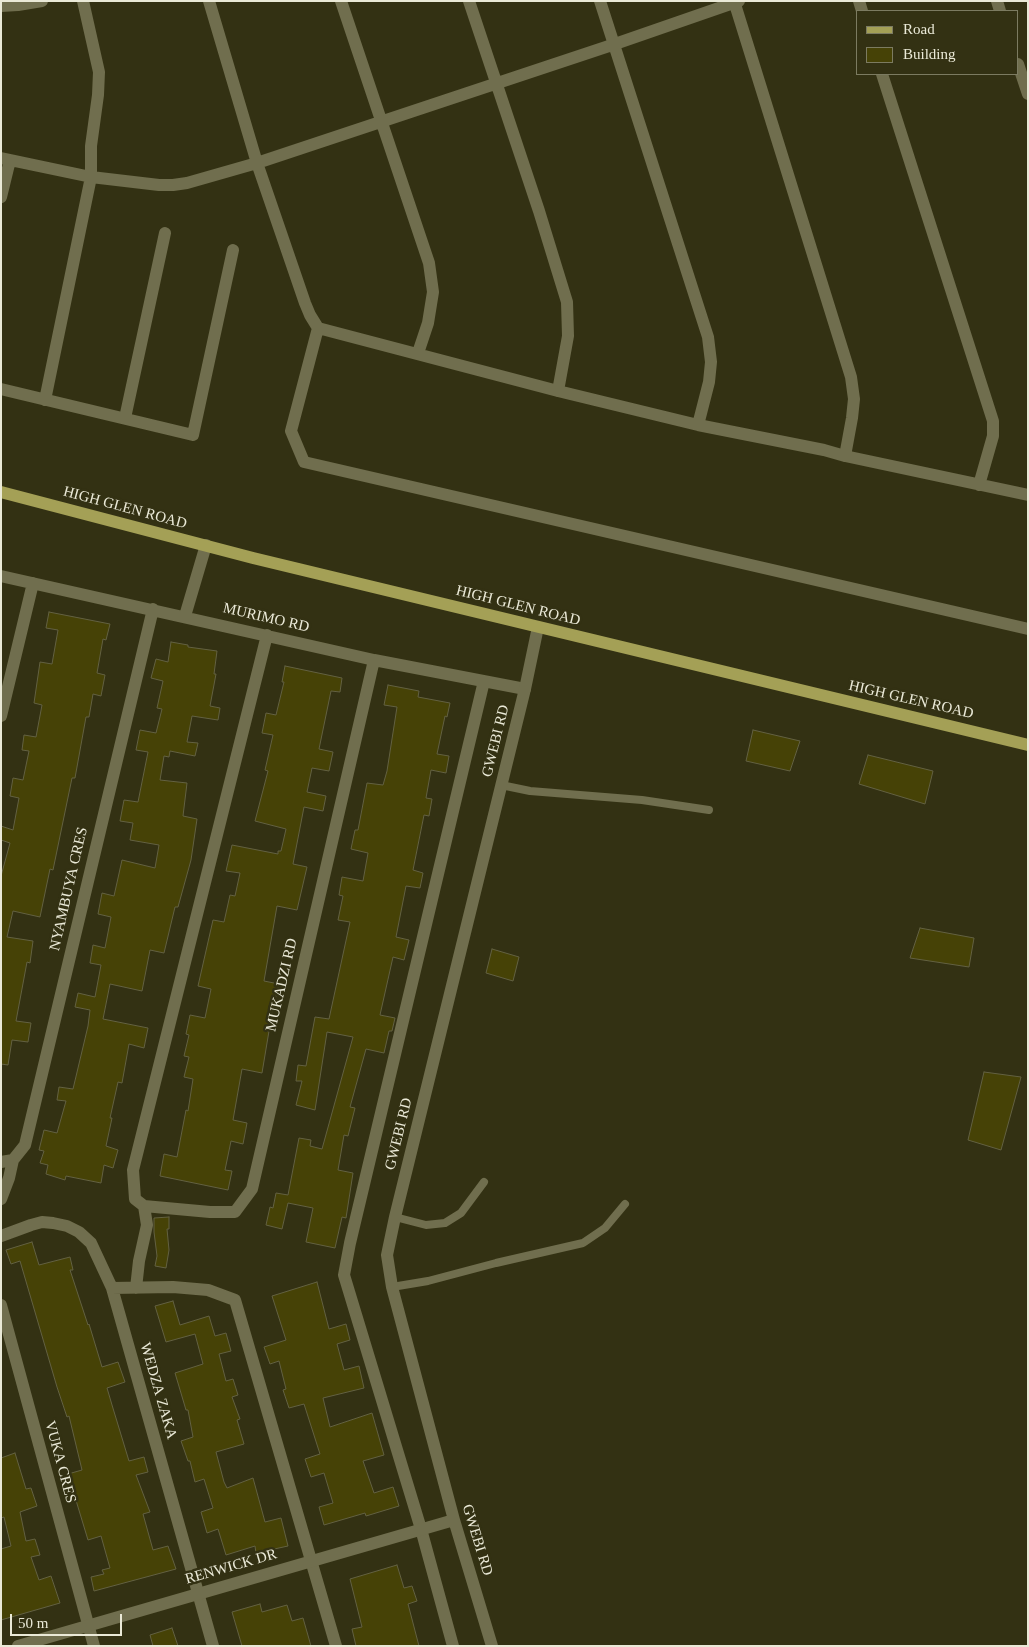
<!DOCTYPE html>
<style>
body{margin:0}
#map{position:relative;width:1029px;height:1647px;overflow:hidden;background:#333113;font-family:Georgia,serif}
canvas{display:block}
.frame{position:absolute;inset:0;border:2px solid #eae9d7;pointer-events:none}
.legend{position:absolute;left:856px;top:10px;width:162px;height:65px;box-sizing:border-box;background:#333113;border:1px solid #7c7b61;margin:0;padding:6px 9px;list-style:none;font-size:15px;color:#eae9d7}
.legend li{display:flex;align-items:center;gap:10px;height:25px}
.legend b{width:25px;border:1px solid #7c7b61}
.scale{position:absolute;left:10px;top:1614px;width:112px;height:22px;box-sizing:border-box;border:2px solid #eae9d7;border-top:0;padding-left:6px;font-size:15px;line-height:18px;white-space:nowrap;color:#eae9d7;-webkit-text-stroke:4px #333113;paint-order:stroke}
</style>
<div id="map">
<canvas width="1029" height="1647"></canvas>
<div class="frame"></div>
<ul class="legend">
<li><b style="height:6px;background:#a4a056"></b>Road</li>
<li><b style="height:14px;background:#464206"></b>Building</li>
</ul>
<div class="scale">50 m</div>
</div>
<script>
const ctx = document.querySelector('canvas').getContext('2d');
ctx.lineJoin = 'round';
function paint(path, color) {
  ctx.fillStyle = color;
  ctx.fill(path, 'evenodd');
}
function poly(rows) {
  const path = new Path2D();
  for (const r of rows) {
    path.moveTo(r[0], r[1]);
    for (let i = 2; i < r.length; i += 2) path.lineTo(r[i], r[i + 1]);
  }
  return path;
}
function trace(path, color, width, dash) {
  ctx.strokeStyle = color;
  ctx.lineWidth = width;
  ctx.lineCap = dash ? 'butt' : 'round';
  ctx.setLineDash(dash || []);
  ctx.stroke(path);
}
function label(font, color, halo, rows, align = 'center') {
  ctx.font = font + ' Georgia,serif';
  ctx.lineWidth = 5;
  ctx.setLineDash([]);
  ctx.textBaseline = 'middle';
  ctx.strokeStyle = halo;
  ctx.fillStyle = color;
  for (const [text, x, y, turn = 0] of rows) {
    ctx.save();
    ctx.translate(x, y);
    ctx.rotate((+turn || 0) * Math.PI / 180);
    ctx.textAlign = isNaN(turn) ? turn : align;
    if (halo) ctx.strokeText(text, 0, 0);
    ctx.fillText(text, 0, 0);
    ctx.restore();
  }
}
const building = poly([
 [49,612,110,624,106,640,103,639,97,673,105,675,101,696,93,694,89,717,86,717,75,778,72,778,53,870,50,869,40,917,13,911,7,937,33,941,30,963,27,962,16,1021,31,1023,28,1042,12,1040,8,1065,1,1064,1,876,10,843,1,840,1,826,13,830,19,798,10,796,13,778,23,780,29,751,22,750,24,735,36,737,42,705,34,703,40,662,52,664,58,630,46,628,49,612],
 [171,642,188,645,188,647,217,651,214,674,216,674,210,706,220,708,218,720,192,716,187,742,198,743,195,756,170,751,169,757,164,756,160,780,187,783,183,816,197,819,191,860,178,907,175,907,164,953,150,950,142,991,110,984,103,1019,148,1028,144,1048,129,1044,122,1083,118,1082,110,1118,112,1118,106,1146,118,1150,113,1168,104,1165,101,1183,66,1176,65,1180,46,1174,48,1165,40,1163,44,1151,39,1150,44,1130,57,1133,66,1101,57,1100,59,1087,73,1089,88,1026,90,1010,75,1007,78,993,95,997,101,965,90,963,93,945,105,948,111,917,98,914,102,893,114,896,122,860,155,868,159,845,130,840,133,823,120,821,124,800,138,802,148,752,136,750,140,730,156,733,162,709,157,708,163,681,151,678,156,659,168,662,171,642],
 [285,666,342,678,340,692,331,691,319,749,333,752,329,771,312,768,307,792,326,796,323,811,304,807,293,864,307,867,297,910,277,906,264,981,279,984,267,1031,269,1031,262,1073,242,1069,233,1120,247,1123,243,1144,231,1141,225,1170,232,1171,228,1190,160,1176,164,1154,177,1157,186,1110,188,1111,193,1079,184,1077,189,1057,184,1056,189,1035,186,1034,190,1015,205,1018,211,989,198,986,213,920,224,922,230,895,235,896,240,873,226,871,232,845,278,854,278,851,281,851,286,829,255,821,268,771,265,770,273,735,262,733,266,713,276,715,284,682,282,682,285,666],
 [388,685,419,691,418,697,450,703,447,717,445,716,437,754,449,756,446,773,431,770,426,798,432,799,429,816,424,815,413,870,423,873,420,888,406,886,396,937,409,940,404,960,393,957,380,1015,395,1018,392,1031,389,1031,384,1053,366,1049,350,1107,355,1108,348,1136,344,1135,338,1170,353,1173,346,1218,342,1217,335,1248,306,1242,313,1208,288,1203,282,1229,266,1225,270,1207,273,1208,276,1193,288,1195,299,1138,311,1140,310,1146,322,1149,353,1037,327,1032,315,1110,296,1105,302,1081,296,1081,298,1065,306,1066,315,1017,329,1019,350,922,338,920,343,896,339,895,342,877,363,881,368,853,351,849,355,830,358,830,367,783,383,785,387,771,397,707,384,705,388,685],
 [753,730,800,741,790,771,746,761,753,730],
 [868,755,933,771,925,804,859,784,868,755],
 [920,928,974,938,969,967,910,958,920,928],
 [492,949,519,957,513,981,486,973,492,949],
 [984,1072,1021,1077,1001,1150,968,1140,984,1072],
 [169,1217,169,1229,167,1229,169,1250,166,1268,155,1266,157,1256,154,1232,154,1218,169,1217],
 [32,1242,39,1265,70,1257,73,1270,70,1270,88,1325,89,1324,102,1367,118,1362,125,1382,107,1388,112,1405,129,1461,144,1457,148,1472,136,1475,150,1512,143,1514,153,1550,168,1546,176,1569,94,1591,91,1577,104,1574,102,1570,110,1568,101,1536,88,1540,68,1474,82,1470,69,1416,67,1417,57,1387,20,1261,11,1264,6,1250,32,1242],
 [317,1282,329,1329,346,1324,350,1340,337,1344,344,1370,359,1366,364,1388,323,1398,330,1427,372,1413,384,1455,363,1461,374,1493,393,1487,399,1506,366,1516,365,1513,324,1525,319,1507,333,1503,324,1473,311,1477,305,1459,320,1454,304,1404,289,1408,283,1390,286,1389,279,1361,270,1364,264,1347,286,1340,272,1296,317,1282],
 [173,1301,180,1325,209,1316,215,1336,226,1333,231,1351,219,1354,226,1381,233,1379,238,1395,232,1397,240,1419,237,1420,244,1444,216,1452,224,1482,227,1488,253,1478,265,1522,281,1518,288,1546,256,1553,255,1546,226,1555,218,1529,207,1533,201,1512,213,1508,204,1479,195,1482,190,1461,188,1461,181,1441,193,1437,188,1410,186,1410,175,1373,203,1364,195,1334,166,1342,155,1306,173,1301],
 [15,1453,26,1489,31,1488,37,1506,20,1512,26,1541,35,1539,40,1555,31,1557,39,1580,51,1576,60,1603,1,1620,1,1549,11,1546,4,1517,1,1518,1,1458,15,1453],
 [397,1565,404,1588,412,1586,417,1601,408,1604,419,1646,356,1646,352,1629,362,1627,350,1579,397,1565],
 [260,1604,262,1612,287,1605,292,1621,303,1618,311,1646,242,1646,232,1612,260,1604],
 [172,1628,178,1646,153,1646,150,1635,172,1628]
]);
const lane = poly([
 [501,785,530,791,642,800,709,810],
 [395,1217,426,1225,445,1223,461,1213,484,1182],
 [392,1287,428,1281,496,1263,583,1243,605,1228,625,1204]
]);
const street = poly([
 [209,1,257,163,305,303,310,315,318,328,558,391,698,425,824,450,845,456,1028,495],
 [341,1,429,263,433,292,428,323,418,353],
 [469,1,539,211,567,302,568,336,558,391],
 [600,1,708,337,711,362,709,382,698,425],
 [734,1,851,377,854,399,852,418,845,456],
 [859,1,862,11],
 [997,1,1000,11],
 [1,6,18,5,42,1],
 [1018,64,1028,94],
 [882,74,993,421,993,436,979,485],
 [1,158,91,177,159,185,173,185,187,183,257,163,615,44,739,1],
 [1,197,10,160],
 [318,328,291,431,304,462,1028,629],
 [1,389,193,435,233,250],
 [45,400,91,177,91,146,98,95,99,72,83,1],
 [125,418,165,233],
 [1,576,374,660,525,689],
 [185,616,206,545],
 [267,635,133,1170,135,1199,144,1206,210,1212,235,1212,252,1189,374,660],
 [1,716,33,583],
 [1,1162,13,1160,25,1145,153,609],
 [1,1199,9,1178,13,1160],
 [1,1236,31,1225,42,1222,53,1223,67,1226,79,1232,91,1243,112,1288,213,1646],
 [112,1288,173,1287,208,1290,235,1300,336,1646],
 [136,1288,139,1261,147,1225,144,1206],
 [1,1305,94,1646],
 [453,1646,421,1529,344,1275,350,1243,484,681]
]);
const secondary = poly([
 [18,1646,454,1520],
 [492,1646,454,1520,392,1287,387,1255,395,1217,525,689,538,627]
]);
const primary = poly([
 [1,492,253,558,1028,745]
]);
const streetNames = [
 ["HIGH GLEN ROAD",125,508,15],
 ["HIGH GLEN ROAD",518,606,14],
 ["MURIMO RD",266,618,13],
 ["HIGH GLEN ROAD",911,700,13],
 ["GWEBI RD",496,741,-76],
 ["NYAMBUYA CRES",69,889,-77],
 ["MUKADZI RD",282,985,-77],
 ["GWEBI RD",399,1134,-76],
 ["WEDZA ZAKA",158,1391,74],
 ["VUKA CRES",60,1462,75],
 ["GWEBI RD",477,1540,73],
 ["RENWICK DR",231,1567,-16]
];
paint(building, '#464206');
trace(building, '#636142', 1);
trace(lane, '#706e4e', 8);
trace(street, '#706e4e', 12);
trace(secondary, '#706e4e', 12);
trace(primary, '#a4a056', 12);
label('15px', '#eae9d7', '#333113', streetNames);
</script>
